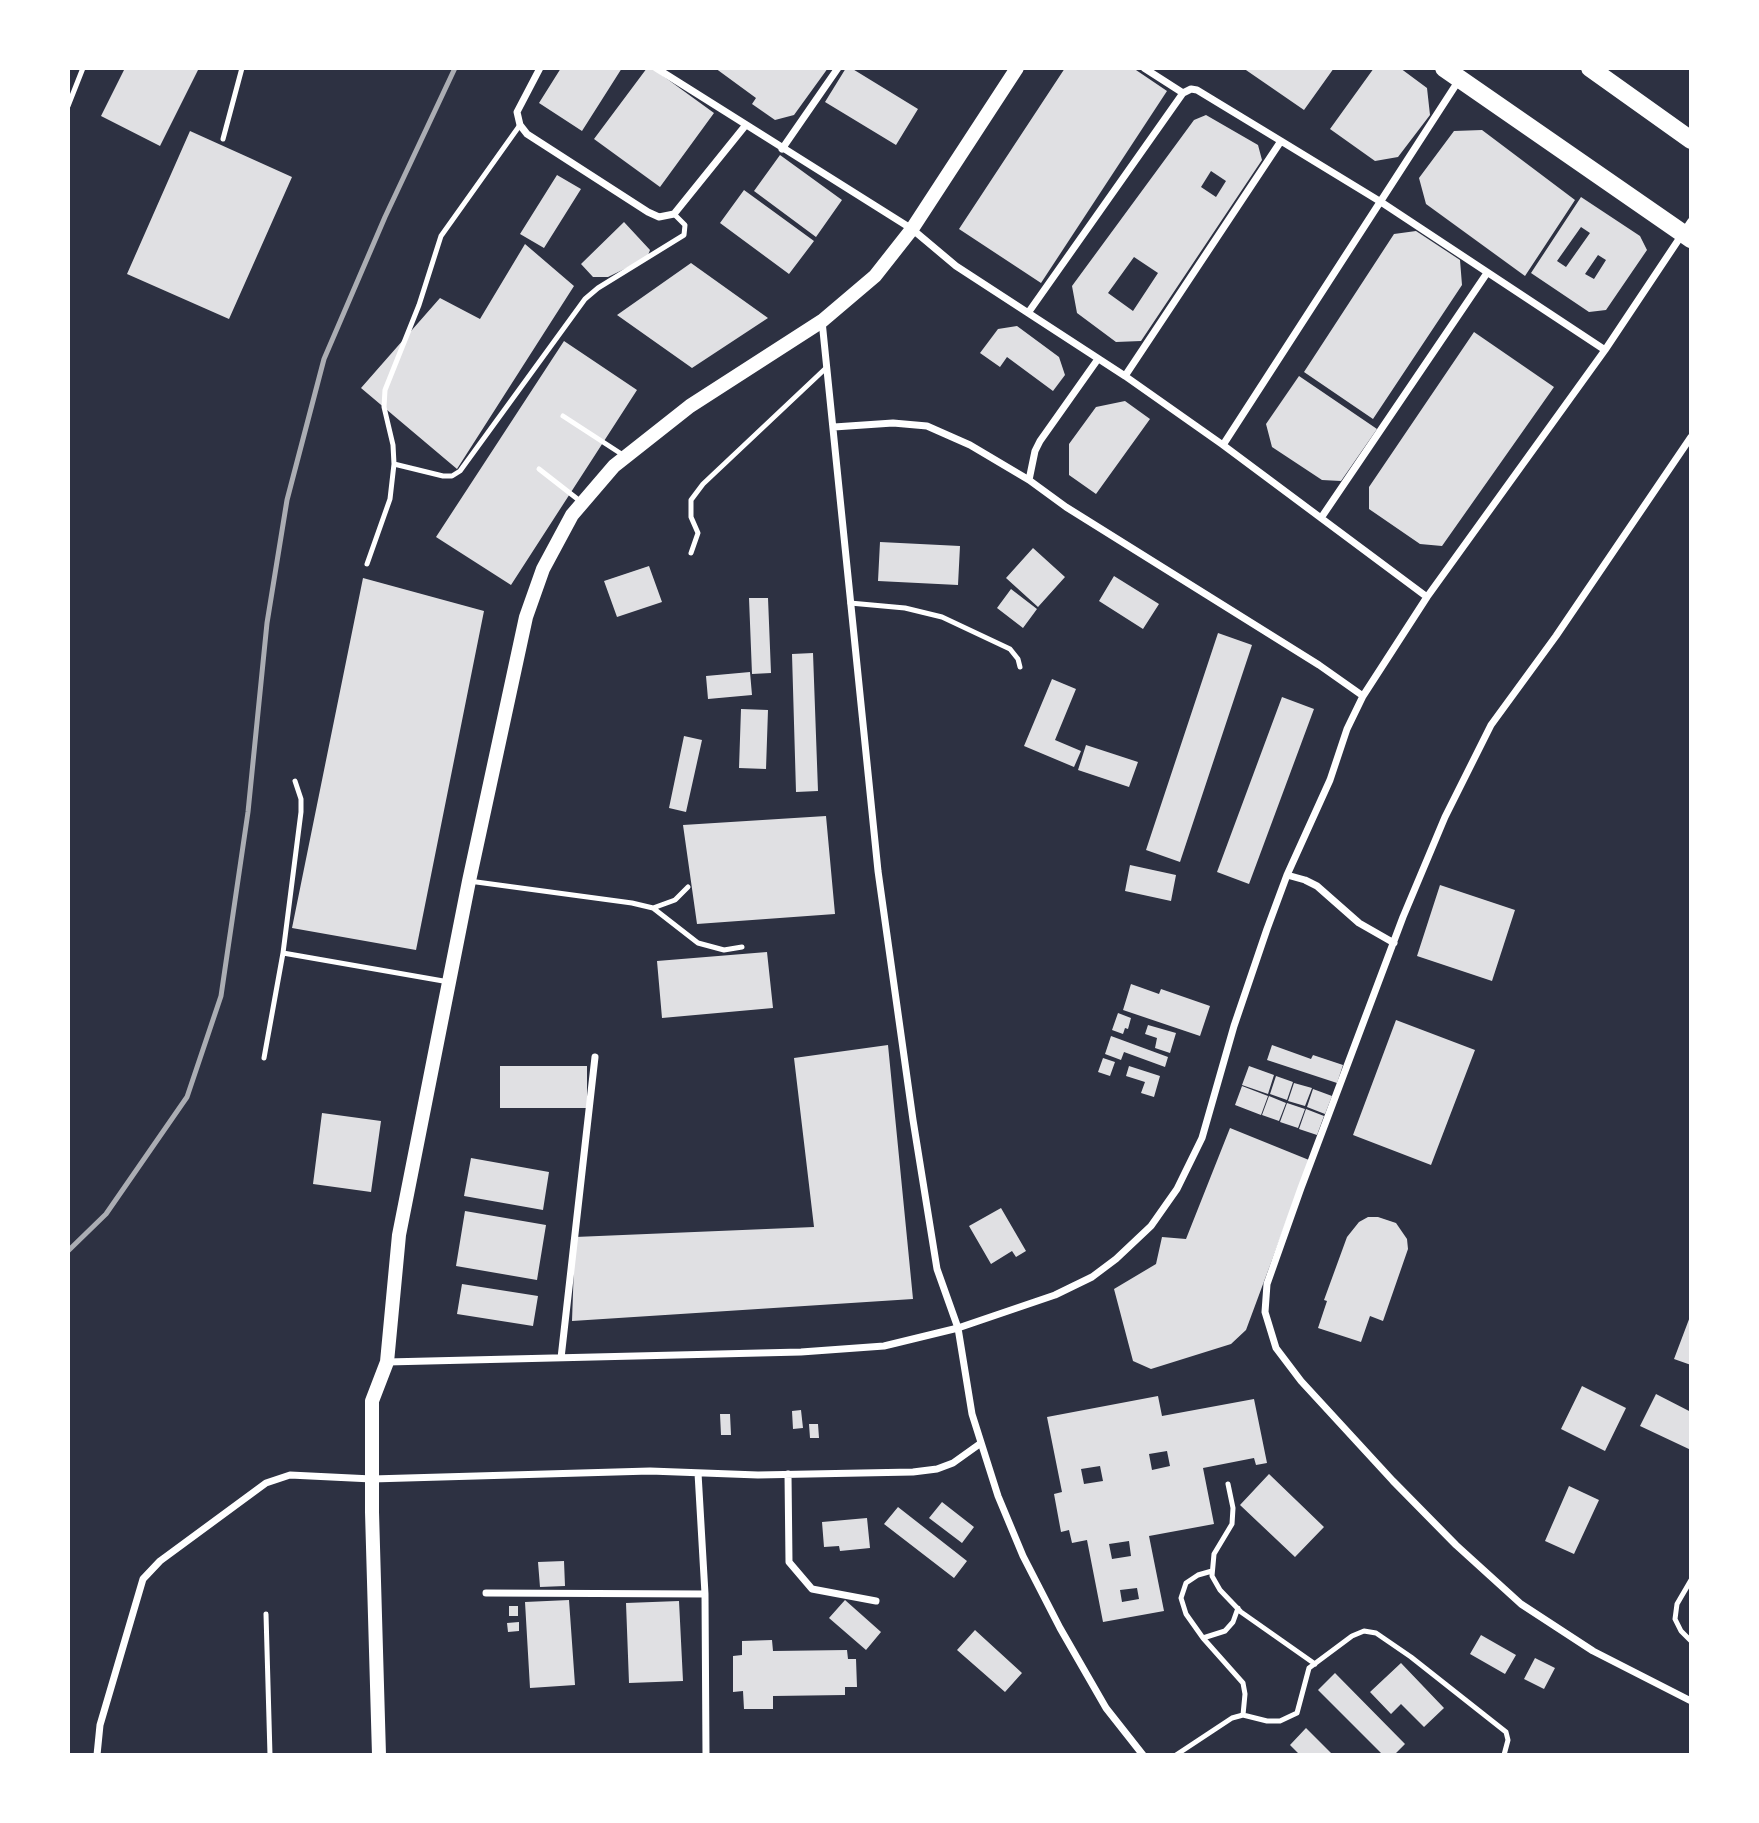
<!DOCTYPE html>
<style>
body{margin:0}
#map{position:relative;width:1759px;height:1823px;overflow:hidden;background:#2d3142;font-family:Montserrat,sans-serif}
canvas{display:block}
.frame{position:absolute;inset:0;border:70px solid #fff;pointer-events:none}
</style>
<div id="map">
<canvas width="1759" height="1823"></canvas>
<div class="frame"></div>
</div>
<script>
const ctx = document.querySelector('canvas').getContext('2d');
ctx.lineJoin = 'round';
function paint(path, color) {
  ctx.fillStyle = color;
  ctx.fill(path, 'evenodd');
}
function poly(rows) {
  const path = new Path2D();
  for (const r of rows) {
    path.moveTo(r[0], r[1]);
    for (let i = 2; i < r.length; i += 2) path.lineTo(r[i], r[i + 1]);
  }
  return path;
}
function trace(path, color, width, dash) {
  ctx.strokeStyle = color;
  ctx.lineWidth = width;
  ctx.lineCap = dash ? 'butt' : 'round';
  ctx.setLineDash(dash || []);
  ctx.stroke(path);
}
const building = poly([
 [125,68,199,68,160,146,101,116],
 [561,68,622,68,582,131,539,103],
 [647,68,652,68,714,113,660,187,594,139],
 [715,68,828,68,794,115,775,120,752,104,756,98],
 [846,68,851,68,918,109,896,145,825,102],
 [1065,68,1133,68,1167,91,1041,283,959,229],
 [1243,68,1334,68,1304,110],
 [1374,68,1400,68,1427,88,1430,115,1398,157,1375,161,1330,129],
 [1206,115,1258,145,1262,160,1141,341,1116,342,1077,313,1072,286,1194,120],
 [1211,171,1226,181,1216,197,1201,187],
 [1134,257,1158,273,1133,311,1108,293],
 [1482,130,1575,200,1525,276,1426,204,1419,178,1454,131],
 [190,131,292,177,229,319,127,274],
 [780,155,842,200,816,237,754,191],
 [557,175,581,189,544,248,520,234],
 [744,190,814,241,789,274,720,223],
 [1581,197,1640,236,1647,250,1606,310,1589,312,1531,273],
 [1581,227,1590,233,1566,267,1557,261],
 [1598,255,1606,260,1594,279,1585,274],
 [624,222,650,250,647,258,608,277,593,277,581,264],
 [1416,231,1460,260,1462,285,1373,419,1304,372,1394,234],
 [525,244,574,286,457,469,361,388,440,298,480,319],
 [691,263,768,318,692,368,617,315],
 [1017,326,1059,357,1065,375,1053,391,1007,357,1000,367,980,353,998,329],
 [1474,332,1554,387,1442,546,1420,544,1369,509,1369,487],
 [564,341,637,390,511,585,436,537],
 [1299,376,1377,429,1341,481,1322,480,1272,447,1266,424],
 [1125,401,1150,419,1096,494,1069,475,1069,444,1096,407],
 [880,542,960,546,958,585,878,581],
 [1033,548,1065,577,1038,607,1006,578],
 [649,566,662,602,617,617,604,581],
 [1114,576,1159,604,1143,629,1099,601],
 [363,578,484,611,416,950,292,928],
 [1011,589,1037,609,1023,628,997,608],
 [749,598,768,598,771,673,752,674],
 [1218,633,1252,645,1180,862,1146,850],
 [813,653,818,791,796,792,792,654],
 [750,672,752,695,708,699,706,676],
 [1052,679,1076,689,1055,740,1081,751,1074,767,1024,746],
 [1282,697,1314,709,1249,884,1217,872],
 [741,709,768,710,766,769,739,768],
 [684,736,702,740,686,812,669,808],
 [1086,745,1138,762,1129,787,1078,770],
 [826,816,835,914,697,924,683,825],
 [1130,865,1176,875,1171,901,1125,891],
 [1440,885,1515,910,1492,981,1417,956],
 [767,952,773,1008,662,1018,657,961],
 [1131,984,1159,994,1161,989,1210,1006,1200,1036,1123,1010],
 [1118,1013,1131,1018,1128,1029,1125,1028,1123,1034,1112,1030],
 [1396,1020,1475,1050,1431,1165,1353,1135],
 [1148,1025,1176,1033,1170,1053,1155,1048,1157,1038,1145,1034],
 [1111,1036,1168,1057,1165,1067,1124,1052,1121,1060,1105,1054],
 [888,1045,913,1299,572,1321,575,1237,814,1227,794,1058],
 [1272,1045,1311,1059,1313,1055,1343,1065,1337,1083,1267,1060],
 [1103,1058,1115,1062,1110,1076,1098,1072],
 [500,1066,587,1066,587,1108,500,1108],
 [1129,1066,1160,1076,1154,1097,1141,1093,1145,1082,1126,1076],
 [1249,1066,1274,1075,1268,1094,1242,1085],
 [1276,1076,1293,1082,1287,1100,1270,1094],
 [1294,1083,1312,1088,1305,1106,1288,1101],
 [1242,1086,1268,1096,1261,1115,1235,1105],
 [1313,1089,1332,1096,1325,1114,1307,1107],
 [1269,1096,1286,1103,1279,1121,1262,1115],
 [1287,1103,1305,1109,1298,1128,1280,1122],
 [1306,1109,1324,1116,1317,1135,1299,1129],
 [322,1113,381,1121,371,1192,313,1184],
 [1230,1128,1309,1160,1246,1330,1231,1344,1151,1369,1133,1361,1114,1289,1156,1264,1162,1237,1186,1239],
 [471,1158,549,1172,543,1210,464,1196],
 [1001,1208,1026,1251,1016,1257,1012,1251,991,1264,969,1226],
 [465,1211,546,1225,537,1280,456,1266],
 [1368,1217,1378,1217,1396,1223,1407,1239,1408,1249,1383,1321,1370,1316,1361,1342,1318,1328,1327,1301,1324,1300,1347,1237,1359,1222],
 [462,1284,538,1296,533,1326,457,1314],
 [1691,1314,1691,1365,1674,1359],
 [1582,1386,1626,1408,1605,1451,1561,1429],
 [1656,1394,1691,1412,1691,1450,1640,1426],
 [1158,1396,1162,1416,1254,1399,1267,1463,1256,1465,1254,1458,1203,1468,1214,1524,1149,1536,1164,1611,1103,1622,1087,1540,1072,1543,1069,1530,1061,1532,1054,1494,1062,1492,1047,1417],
 [1167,1451,1170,1466,1152,1470,1149,1454],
 [1100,1466,1103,1481,1084,1484,1081,1469],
 [1129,1541,1131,1556,1112,1559,1109,1544],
 [1137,1588,1139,1599,1122,1602,1120,1590],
 [801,1410,803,1428,793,1429,792,1411],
 [720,1414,730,1414,731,1435,721,1435],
 [809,1424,818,1424,819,1438,810,1438],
 [1269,1474,1324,1527,1295,1557,1240,1505],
 [1569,1486,1599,1500,1574,1554,1545,1541],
 [942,1502,974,1527,962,1543,929,1518],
 [898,1507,967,1561,954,1578,884,1524],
 [867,1518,870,1548,840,1551,839,1546,824,1547,822,1522],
 [564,1561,565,1586,540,1587,538,1562],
 [569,1600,575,1685,530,1688,525,1602],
 [845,1600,881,1632,866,1650,829,1618],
 [679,1601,683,1681,629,1683,626,1603],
 [509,1606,518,1606,518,1616,509,1616],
 [519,1622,519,1631,508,1632,507,1623],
 [975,1630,1022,1673,1005,1692,957,1650],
 [1481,1635,1516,1655,1505,1674,1470,1654],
 [772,1640,773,1651,847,1650,848,1659,856,1659,857,1687,845,1687,845,1695,773,1696,773,1709,744,1709,743,1691,733,1692,733,1656,742,1655,742,1641],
 [1535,1658,1555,1668,1544,1689,1524,1679],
 [1401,1663,1444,1708,1424,1727,1401,1704,1391,1714,1370,1692],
 [1335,1673,1405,1744,1394,1755,1383,1755,1318,1690],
 [1306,1728,1333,1755,1300,1755,1290,1745]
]);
const service = poly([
 [68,106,83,68],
 [223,139,242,68],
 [563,416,623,455],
 [394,464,443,476,452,476,460,471,585,299,598,288,684,235,685,225,674,214],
 [539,469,580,501],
 [691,553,698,533,691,517,691,500,703,484,826,368],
 [367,564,390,499,394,464,393,445,384,407,385,390,419,305,441,236,520,125],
 [850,603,905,608,942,617,1010,649,1018,659,1020,667],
 [469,881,632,903,653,908,698,943,724,950,742,947],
 [653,908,675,900,688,887],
 [283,953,301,812,301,799,295,781],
 [264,1058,283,953,449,982],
 [1228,1484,1233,1508,1232,1524,1214,1554,1212,1576,1220,1590,1241,1612,1315,1664],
 [1212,1571,1198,1575,1186,1583,1181,1598,1186,1614,1203,1638,1243,1683,1245,1694,1243,1715],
 [1691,1580,1677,1604,1675,1619,1681,1631,1691,1641],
 [266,1614,270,1755],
 [1203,1638,1225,1631,1233,1622,1238,1608],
 [1176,1755,1232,1718,1243,1715,1267,1721,1280,1721,1297,1713,1309,1668,1352,1636,1364,1631,1376,1633,1411,1657,1506,1732,1508,1740,1504,1755]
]);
const minor = poly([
 [540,68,517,112,520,125,527,134,648,212,659,217,674,214,745,126],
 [656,68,912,229,956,266,1125,376,1223,445,1427,597],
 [1144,68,1183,93,1191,89,1197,90,1281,141,1381,202,1605,350],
 [782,149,838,68],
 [1028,313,1183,93],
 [822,321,878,871,913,1120,937,1269,958,1328,972,1414,998,1496,1023,1556,1060,1628,1106,1708,1143,1755],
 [1098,359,1040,441,1035,451,1029,480,1066,507,1319,665,1363,696],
 [1125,376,1281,141],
 [834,427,893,423,927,426,970,445,1029,480],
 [1691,437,1556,636,1491,725,1445,817,1403,917,1301,1188,1267,1284,1265,1312,1276,1348,1301,1381,1393,1481,1456,1545,1521,1604,1593,1651,1691,1701],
 [1223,445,1459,80],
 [1321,518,1487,273],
 [1287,875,1305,880,1317,886,1359,923,1394,943],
 [561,1358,595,1057],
 [387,1362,801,1352,884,1346,958,1328,1055,1295,1092,1277,1116,1259,1151,1226,1177,1189,1202,1138,1234,1026,1267,929,1287,875,1330,780,1347,729,1363,696,1427,597,1605,350,1691,221],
 [788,1474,789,1562,812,1589,876,1601],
 [486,1593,705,1594,698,1473],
 [705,1594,706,1755],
 [97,1755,100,1725,143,1579,160,1561,266,1483,290,1475,372,1479,650,1471,758,1475,913,1472,937,1469,953,1463,981,1443]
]);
const secondary = poly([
 [379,1755,372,1512,372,1401,387,1362,399,1235,469,881,526,617,543,569,572,515,614,466,690,406,822,321,875,276,912,229,1017,68]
]);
const primary = poly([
 [1444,68,1691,239],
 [1590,68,1691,140]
]);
const rail = poly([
 [68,1251,106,1214,187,1097,221,996,248,812,267,623,287,500,324,359,385,217,455,68]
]);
paint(building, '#e0e0e3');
trace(service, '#fff', 5);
trace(minor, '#fff', 7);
trace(secondary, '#fff', 14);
trace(primary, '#fff', 18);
trace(rail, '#abadb3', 5);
</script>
